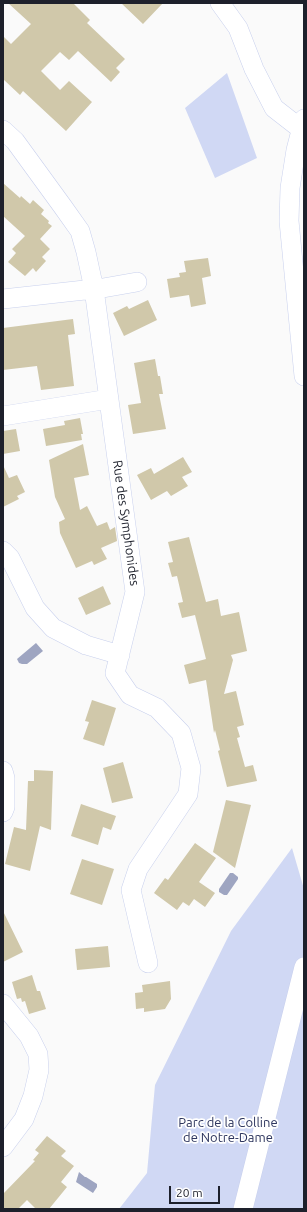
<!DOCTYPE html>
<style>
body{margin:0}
#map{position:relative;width:307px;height:1212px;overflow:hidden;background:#fafafa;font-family:Ubuntu,sans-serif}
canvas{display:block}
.frame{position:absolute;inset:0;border:4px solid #1d202b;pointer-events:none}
.scale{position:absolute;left:169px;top:1186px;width:51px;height:18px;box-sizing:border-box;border:2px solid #1d202b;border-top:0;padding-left:5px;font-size:12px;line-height:14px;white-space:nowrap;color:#1d202b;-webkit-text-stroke:3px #fff;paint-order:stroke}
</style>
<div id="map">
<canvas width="307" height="1212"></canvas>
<div class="frame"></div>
<div class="scale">20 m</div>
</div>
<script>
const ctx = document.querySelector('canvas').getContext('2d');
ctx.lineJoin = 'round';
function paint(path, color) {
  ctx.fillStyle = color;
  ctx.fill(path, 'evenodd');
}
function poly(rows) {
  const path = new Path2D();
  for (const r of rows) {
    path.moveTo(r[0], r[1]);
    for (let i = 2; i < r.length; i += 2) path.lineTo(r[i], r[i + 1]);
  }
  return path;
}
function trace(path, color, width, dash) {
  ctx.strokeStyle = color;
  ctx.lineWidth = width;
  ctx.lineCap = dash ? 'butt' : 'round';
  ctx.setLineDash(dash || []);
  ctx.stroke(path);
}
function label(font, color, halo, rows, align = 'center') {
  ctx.font = font + ' Ubuntu,sans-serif';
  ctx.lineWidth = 3.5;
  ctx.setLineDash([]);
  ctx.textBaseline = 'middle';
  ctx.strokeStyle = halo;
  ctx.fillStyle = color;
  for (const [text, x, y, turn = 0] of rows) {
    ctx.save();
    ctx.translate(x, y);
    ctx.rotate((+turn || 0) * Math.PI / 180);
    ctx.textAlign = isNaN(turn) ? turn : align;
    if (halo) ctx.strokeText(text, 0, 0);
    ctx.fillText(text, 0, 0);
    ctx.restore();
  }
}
const green = poly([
 [227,73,257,158,215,178,185,108],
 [292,848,304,889,304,1209,119,1209,147,1173,155,1085,231,931]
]);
const water = poly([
 [36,643,43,651,27,664,22,664,19,663,17,659],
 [230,873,233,873,238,877,238,879,227,895,224,895,219,892,219,889],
 [79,1172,85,1177,86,1177,97,1184,97,1187,93,1193,76,1182]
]);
const building = poly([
 [8,3,73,3,90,20,87,23,125,59,116,68,120,72,111,82,78,51,69,60,60,52,41,71,60,90,69,81,92,102,66,131,23,91,20,95,3,79,3,36,11,44,31,24],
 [121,3,163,3,143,24],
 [3,183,20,198,21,196,30,204,33,200,44,210,41,214,49,221,48,223,52,226,40,239,50,249,42,257,46,261,36,272,33,268,25,276,8,262,16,253,12,249,25,236,3,216],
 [208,258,211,276,202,278,206,304,191,307,189,295,170,298,167,279,180,277,179,273,186,272,184,261],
 [148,300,157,320,124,336,113,313,127,306,129,309],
 [73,319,75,334,68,335,74,386,41,390,37,366,3,370,3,328],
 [155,359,158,376,160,376,163,394,159,394,166,429,133,434,128,405,141,403,134,363],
 [80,418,83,434,81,434,82,440,46,446,43,429,65,425,64,421],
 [16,429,20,451,3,454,3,431],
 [83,444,89,475,74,478,80,510,87,506,97,526,107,522,110,530,115,527,117,541,101,548,107,559,94,565,92,561,76,568,60,533,59,522,65,519,55,497,49,460],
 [183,457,192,472,182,477,188,486,171,496,167,491,151,500,137,475,151,468,154,474],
 [3,465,9,478,17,475,25,492,17,496,19,499,3,507],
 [189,537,206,602,218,599,221,616,239,612,247,651,231,655,233,660,224,694,236,691,244,725,237,727,240,737,237,738,245,767,253,765,257,781,227,787,218,751,220,750,215,730,214,733,206,680,189,684,184,665,206,659,195,615,182,618,178,603,183,602,177,576,172,577,168,563,173,562,168,542],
 [103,586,111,604,86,615,78,598],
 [92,700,116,708,104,746,83,739,89,722,85,721],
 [123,762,133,798,112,803,103,768],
 [34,770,53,771,51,830,40,826,30,871,5,864,14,827,26,830,28,781,34,781],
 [226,800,251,805,235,868,213,852],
 [81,804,116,816,111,830,103,827,98,845,71,836],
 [195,843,216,858,199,882,215,893,205,907,194,899,189,906,183,902,177,910,154,893,165,878,168,880],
 [82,859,114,869,102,905,70,894],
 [3,911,23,952,3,962],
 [108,946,110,967,77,970,75,949],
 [32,975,37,991,40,991,46,1009,29,1014,25,1001,22,1002,21,998,17,999,12,982],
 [170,981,171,999,165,1009,144,1012,144,1008,136,1009,135,993,143,992,142,985],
 [47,1136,66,1151,61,1156,74,1166,61,1182,67,1187,49,1209,36,1209,27,1200,18,1209,3,1209,3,1194,35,1161,33,1160,39,1153,35,1150]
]);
const minor = poly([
 [220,3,238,28,254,69,274,108,301,129],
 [304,119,296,150,290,188,289,221,304,376],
 [3,130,15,141,63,207,80,231,86,252,94,289,135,592,115,673,130,695,157,708,181,733,191,768,188,794,138,869,131,890,148,963],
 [3,299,103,288,137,282],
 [3,416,109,399],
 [3,551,10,558,35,608,53,628,86,645,120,655],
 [3,771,5,778,5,807,3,812],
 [3,1004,29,1036,38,1054,39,1070,33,1096,24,1119,3,1147],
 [243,1209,304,967]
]);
const streetNames = [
 ["Rue des Symphonides",126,523,82]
];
const parkNames = [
 ["Parc de la Colline",228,1123],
 ["de Notre-Dame",228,1138]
];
paint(green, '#d0d8f4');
paint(water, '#9ea5c1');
paint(building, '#d0c8aa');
trace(minor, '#c8d0ed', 20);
trace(minor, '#fff', 19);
label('13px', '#1d202b', '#fff', streetNames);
label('13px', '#2e365e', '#fff', parkNames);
</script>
